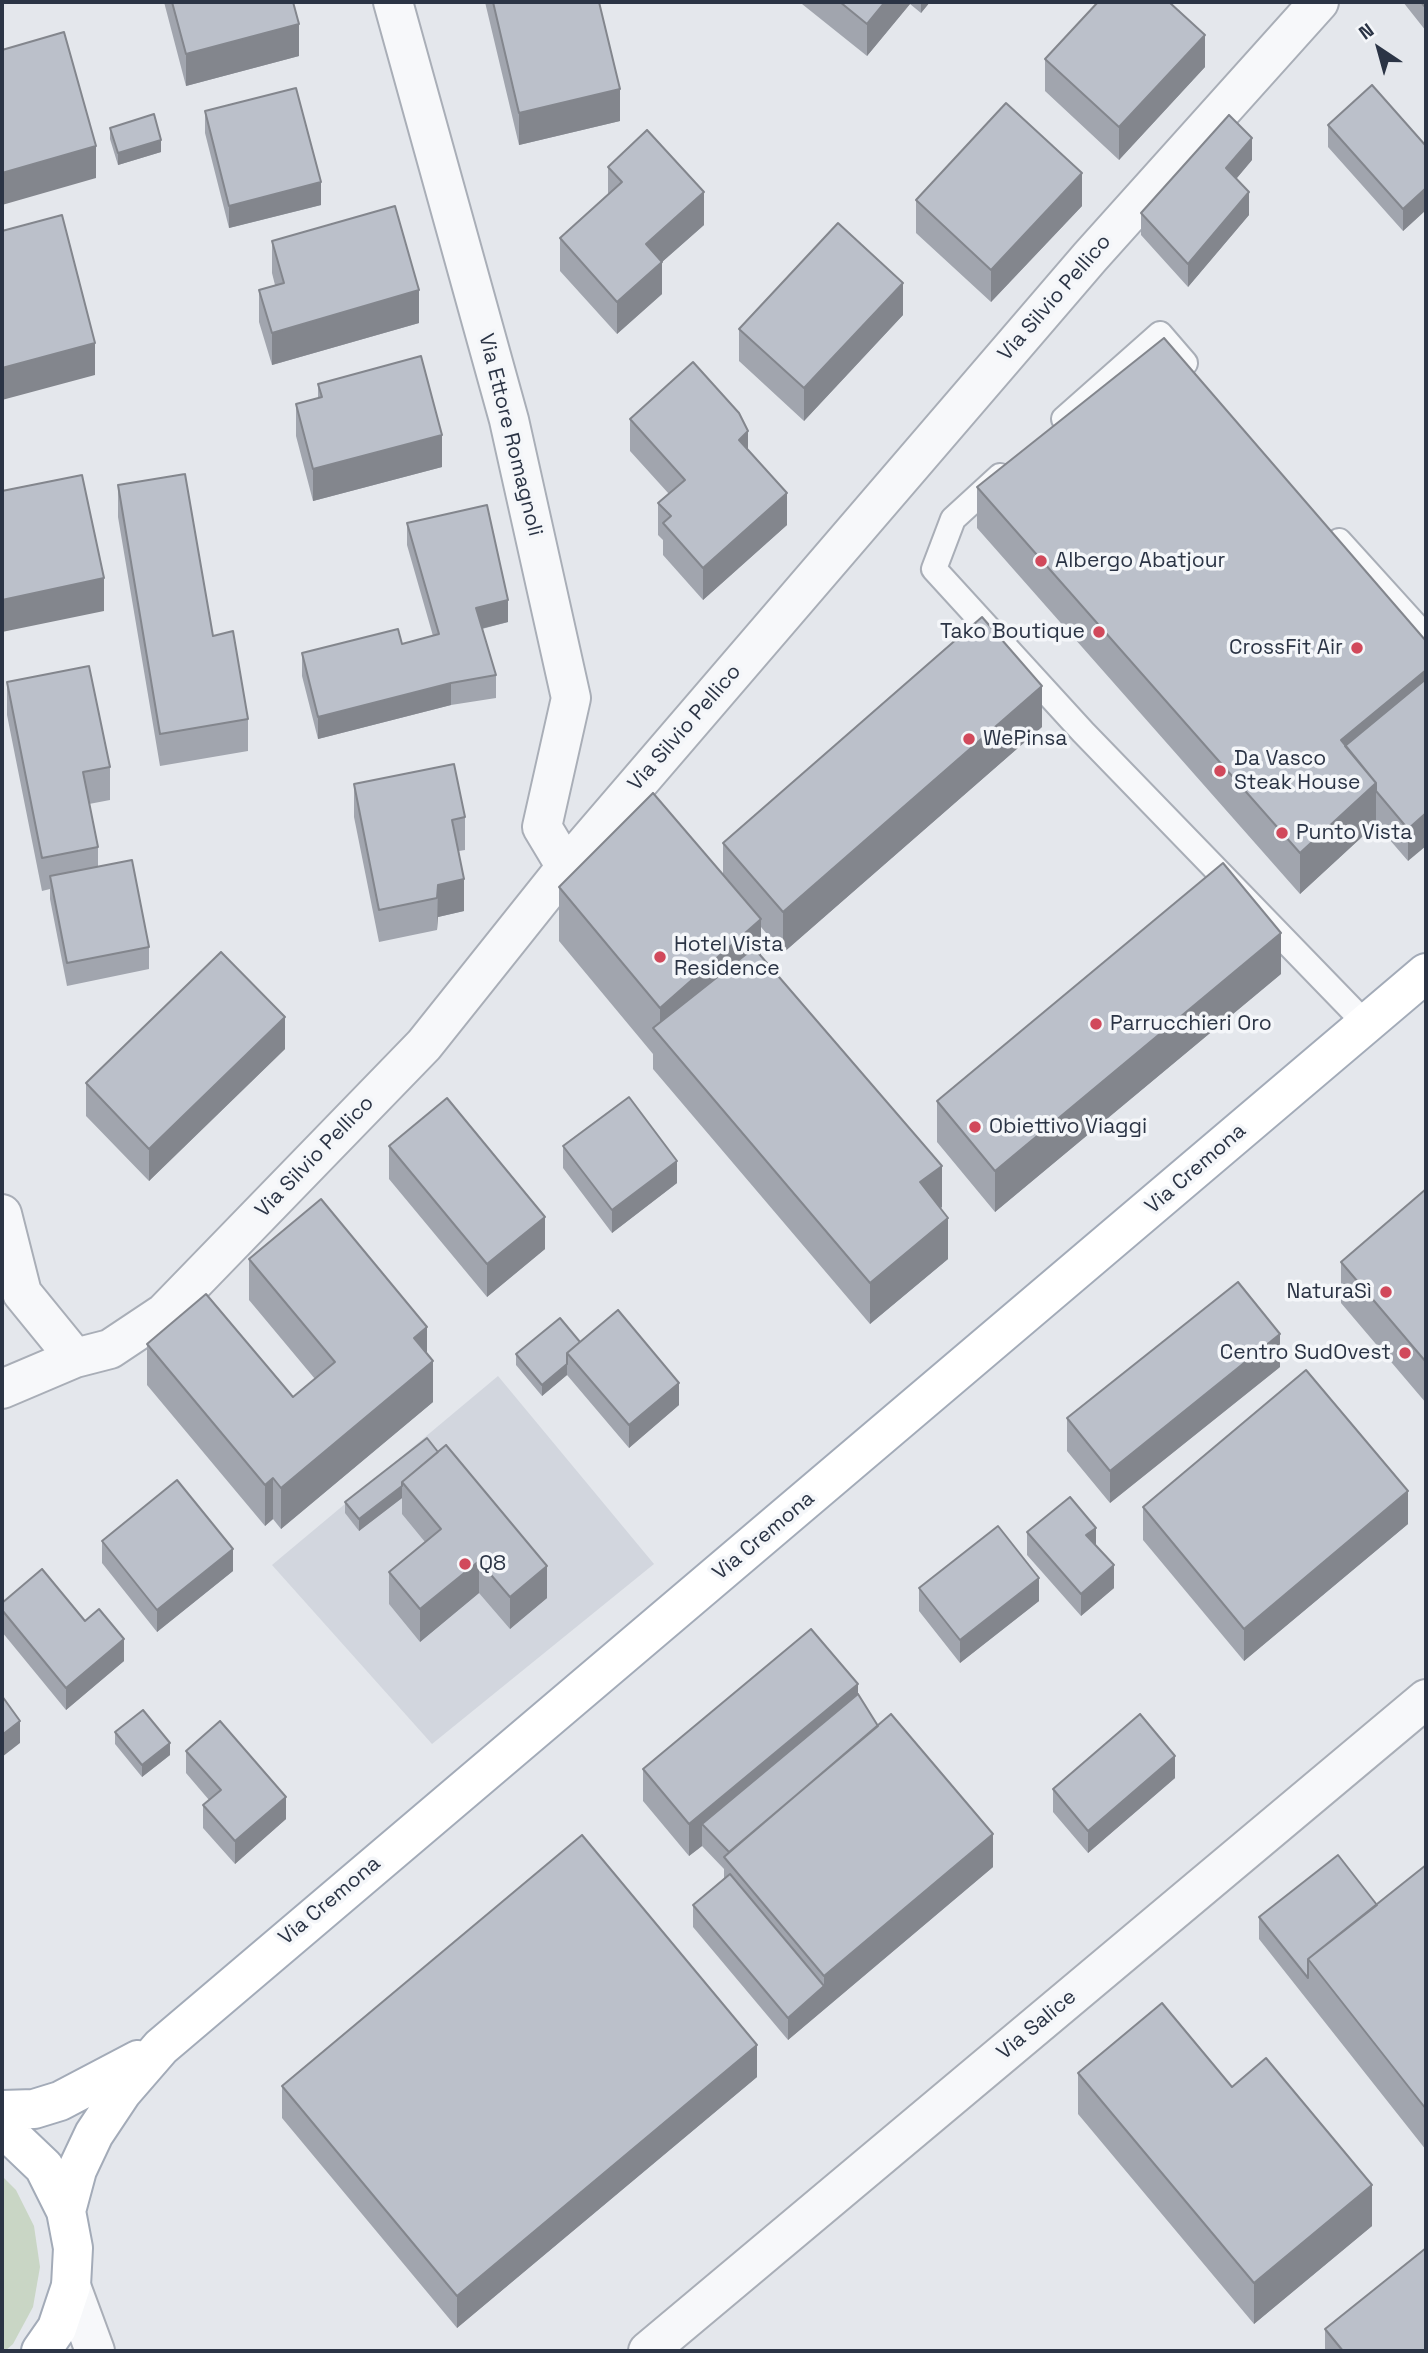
<!DOCTYPE html>
<meta charset="utf-8">
<style>
body{margin:0}
#map{position:relative;width:1428px;height:2353px;overflow:hidden;background:#e4e7ec;font-family:"Space Grotesk",sans-serif}
canvas{display:block}
.frame{position:absolute;inset:0;border:4px solid #2b3445;pointer-events:none}
.north{position:absolute;left:1344px;top:14px;width:70px;height:70px;-webkit-text-stroke:5px #f4f6f9;paint-order:stroke;rotate:324deg;font-size:19px;font-weight:700;line-height:28px;text-align:center;color:#2b3445}
.north::after{content:'';display:block;margin:auto;width:24px;height:32px;background:#2b3445;clip-path:polygon(50% 0,100% 100%,50% 72%,0 100%)}
</style>
<div id="map">
<canvas width="1428" height="2353"></canvas>
<div class="frame"></div>
<div class="north">N</div>
</div>
<script>
const ctx = document.querySelector('canvas').getContext('2d');
ctx.lineJoin = 'round';
function paint(path, color) {
  ctx.fillStyle = color;
  ctx.fill(path, 'evenodd');
}
function poly(rows) {
  const path = new Path2D();
  for (const r of rows) {
    path.moveTo(r[0], r[1]);
    for (let i = 2; i < r.length; i += 2) path.lineTo(r[i], r[i + 1]);
  }
  return path;
}
function trace(path, color, width, dash) {
  ctx.strokeStyle = color;
  ctx.lineWidth = width;
  ctx.lineCap = dash ? 'butt' : 'round';
  ctx.setLineDash(dash || []);
  ctx.stroke(path);
}
function label(font, color, halo, rows, align = 'center') {
  ctx.font = font + ' "Space Grotesk",sans-serif';
  ctx.lineWidth = 7;
  ctx.setLineDash([]);
  ctx.textBaseline = 'middle';
  ctx.strokeStyle = halo;
  ctx.fillStyle = color;
  for (const [text, x, y, turn = 0] of rows) {
    ctx.save();
    ctx.translate(x, y);
    ctx.rotate((+turn || 0) * Math.PI / 180);
    ctx.textAlign = isNaN(turn) ? turn : align;
    if (halo) ctx.strokeText(text, 0, 0);
    ctx.fillText(text, 0, 0);
    ctx.restore();
  }
}
const built = poly([
 [498,1376,654,1564,432,1744,272,1565]
]);
const green = poly([
 [2,2176,16,2190,34,2226,40,2267,33,2307,13,2344,5,2351,2,2351]
]);
const lane = poly([
 [1064,419,1160,334,1185,363],
 [1000,476,953,519,934,569,1083,732,1366,1024],
 [1339,541,1426,637]
]);
const street = poly([
 [393,2,509,420,571,698,542,827,566,867],
 [2,1214,22,1293,75,1358],
 [2,1389,75,1358,110,1349,164,1313,424,1045,566,867,1090,257,1319,2],
 [71,2286,95,2351],
 [648,2351,1426,1699]
]);
const primary = poly([
 [2,2110,34,2109,60,2101,138,2060],
 [2,2127,44,2167,66,2211,73,2248,71,2286,57,2328,41,2351],
 [66,2211,77,2170,94,2134,122,2092,161,2047,1426,973]
]);
const wall = poly([
 [164,2,293,2,299,56,186,86],
 [485,2,599,2,620,121,519,145],
 [802,2,930,2,921,13,910,4,867,56,802,4],
 [1403,2,1426,2,1426,31],
 [1045,59,1205,67,1119,160,1045,91],
 [205,111,321,205,229,228,205,133],
 [1328,125,1426,146,1426,210,1403,231,1328,147],
 [110,128,161,152,118,165,110,139],
 [1252,160,1236,179,1249,215,1188,287,1141,235,1141,213],
 [608,167,704,225,662,262,662,294,617,334,560,271,560,238,608,195],
 [916,200,1082,206,991,302,916,233],
 [272,241,419,323,272,365,259,322,259,290,275,285,272,273],
 [903,315,804,421,739,361,739,329],
 [318,384,442,467,313,501,296,436,296,404,318,398],
 [630,419,748,450,787,525,703,600,663,555,663,540,658,535,658,503,669,494,630,451],
 [118,485,213,636,248,719,248,751,160,766,118,517],
 [977,487,1426,641,1408,861,1376,824,1300,894,977,528],
 [407,523,508,622,482,629,496,675,496,698,451,705,318,739,302,676,302,653,402,644,433,636,407,545],
 [7,682,110,767,110,800,89,804,98,847,98,867,149,947,149,969,67,986,50,899,50,889,42,891,7,715],
 [1042,727,783,953,761,927,761,957,942,1207,941,1208,948,1259,870,1324,653,1069,653,1054,559,941,559,887,723,875,723,843],
 [354,784,465,817,465,850,459,851,464,911,438,917,437,930,379,942,354,817],
 [1281,974,995,1212,937,1142,937,1101],
 [285,1049,149,1181,86,1116,86,1083],
 [389,1146,545,1249,487,1297,389,1179],
 [563,1146,677,1183,612,1233,563,1168],
 [1426,1189,1426,1403,1341,1303,1341,1262],
 [249,1259,427,1354,433,1402,281,1529,273,1519,265,1526,147,1385,147,1344,293,1397,315,1379,249,1300],
 [580,1342,679,1405,629,1448,567,1375,542,1396,516,1365,516,1354],
 [1280,1367,1110,1503,1067,1451,1067,1418],
 [427,1438,547,1598,510,1629,479,1593,420,1642,389,1604,389,1572,425,1542,402,1514,402,1498,359,1531,345,1513,345,1502],
 [1143,1507,1408,1524,1244,1661,1143,1540],
 [1027,1532,1096,1546,1114,1588,1081,1616,1027,1555],
 [102,1541,233,1571,157,1632,102,1563],
 [919,1588,1039,1601,960,1663,919,1611],
 [2,1603,85,1621,124,1661,66,1710,2,1632],
 [858,1694,878,1726,993,1867,788,2040,693,1927,693,1905,724,1879,724,1869,702,1846,689,1856,643,1801,643,1769],
 [115,1732,170,1755,142,1777,115,1744],
 [186,1751,286,1819,235,1864,203,1828,203,1805,209,1800,186,1773],
 [1175,1778,1088,1853,1053,1812,1053,1789],
 [1426,1865,1426,2150,1259,1939,1259,1917,1377,1905],
 [1078,2073,1232,2087,1372,2226,1254,2324,1078,2114],
 [757,2077,457,2328,282,2118,282,2086],
 [1325,2329,1426,2351,1325,2351]
]);
const shadedWall = poly([
 [885,2,910,2,910,4,867,56,867,24],
 [921,2,930,2,921,13],
 [299,24,299,56,186,86,186,54],
 [1205,35,1205,67,1119,160,1119,127],
 [620,89,620,121,519,145,519,113],
 [1252,138,1252,160,1226,191,1226,168],
 [161,140,161,152,118,165,118,153],
 [96,146,96,178,2,205,2,173],
 [1082,173,1082,206,991,302,991,270],
 [321,182,321,205,229,228,229,206],
 [1426,188,1426,210,1403,231,1403,209],
 [704,192,704,225,662,262,662,294,617,334,617,302,646,244],
 [1249,192,1249,215,1188,287,1188,264],
 [903,283,903,315,804,421,804,388],
 [419,290,419,323,272,365,272,333],
 [95,343,95,375,2,400,2,368],
 [748,431,748,463,739,440],
 [442,435,442,467,313,501,313,469],
 [787,493,787,525,703,600,703,568],
 [104,578,104,611,2,632,2,600],
 [508,600,508,622,476,630,476,608],
 [1426,670,1426,711,1357,768,1341,740],
 [451,683,451,705,318,739,318,717],
 [1042,686,1042,727,783,953,783,912],
 [1376,783,1376,824,1300,894,1300,853],
 [1426,813,1426,846,1408,861,1408,829],
 [464,879,464,911,438,917,437,930,438,885],
 [761,919,761,974,660,1036,660,1008],
 [1281,933,1281,974,995,1212,995,1171],
 [285,1017,285,1049,149,1181,149,1149],
 [677,1161,677,1183,612,1233,612,1210],
 [942,1166,942,1207,920,1223,920,1182],
 [545,1217,545,1249,487,1297,487,1264],
 [948,1218,948,1259,870,1324,870,1283],
 [427,1327,427,1366,433,1361,433,1402,281,1529,281,1488,414,1338],
 [1280,1334,1280,1367,1110,1503,1110,1471],
 [567,1364,567,1375,542,1396,542,1385],
 [679,1383,679,1405,629,1448,629,1425],
 [273,1478,273,1519,265,1526,265,1485],
 [402,1486,402,1498,359,1531,359,1519],
 [1408,1491,1408,1524,1244,1661,1244,1629],
 [1096,1528,1096,1550,1086,1535],
 [233,1549,233,1571,157,1632,157,1610],
 [479,1561,479,1593,420,1642,420,1609],
 [1114,1565,1114,1588,1081,1616,1081,1594],
 [547,1566,547,1598,510,1629,510,1597],
 [1039,1578,1039,1601,960,1663,960,1640],
 [124,1639,124,1661,66,1710,66,1688],
 [858,1684,858,1717,702,1824,702,1846,689,1856,689,1824],
 [20,1721,20,1743,2,1757,2,1735],
 [170,1743,170,1755,142,1777,142,1765],
 [1175,1756,1175,1778,1088,1853,1088,1831],
 [286,1797,286,1819,235,1864,235,1841],
 [993,1834,993,1867,788,2040,788,2018,824,1986,824,1976],
 [757,2045,757,2077,457,2328,457,2296],
 [1372,2185,1372,2226,1254,2324,1254,2283]
]);
const building = poly([
 [172,2,293,2,299,24,186,54,172,2],
 [493,2,599,2,620,89,519,113,493,2],
 [840,2,885,2,867,24,840,2],
 [1098,2,1169,2,1205,35,1119,127,1045,59,1098,2],
 [1421,2,1426,2,1426,8,1421,2],
 [64,32,96,146,2,173,2,50,64,32],
 [1372,85,1426,146,1426,188,1403,209,1328,125,1372,85],
 [296,88,321,182,229,206,205,111,296,88],
 [1006,103,1082,173,991,270,916,200,1006,103],
 [154,114,161,140,118,153,110,128,154,114],
 [1229,115,1252,138,1226,168,1249,192,1188,264,1141,213,1229,115],
 [647,130,704,192,646,244,662,262,617,302,560,238,622,182,608,167,647,130],
 [395,206,419,290,272,333,259,290,284,283,272,241,395,206],
 [62,215,95,343,2,368,2,231,62,215],
 [838,223,903,283,804,388,739,329,838,223],
 [1164,338,1426,641,1426,670,1341,740,1376,783,1300,853,977,487,1164,338],
 [421,356,442,435,313,469,296,404,322,397,318,384,421,356],
 [693,362,739,413,748,431,739,440,787,493,703,568,663,523,671,516,658,503,685,480,630,419,693,362],
 [185,474,213,636,233,631,248,719,160,734,118,485,185,474],
 [82,475,104,578,2,600,2,491,82,475],
 [487,505,508,600,476,608,496,675,451,683,318,717,302,653,398,629,402,644,439,634,407,523,487,505],
 [982,617,1042,686,783,912,723,843,982,617],
 [89,666,110,767,83,772,98,847,42,858,7,682,89,666],
 [1426,679,1426,813,1408,829,1376,791,1376,783,1345,746,1426,679],
 [454,764,465,817,452,820,464,879,438,885,437,898,379,910,354,784,454,764],
 [653,793,761,919,660,1008,559,887,653,793],
 [132,860,149,947,67,963,50,876,132,860],
 [1223,863,1281,933,995,1171,937,1101,1223,863],
 [754,948,942,1166,920,1182,948,1218,870,1283,653,1028,754,948],
 [221,952,285,1017,149,1149,86,1083,221,952],
 [629,1097,677,1161,612,1210,563,1146,629,1097],
 [447,1098,545,1217,487,1264,389,1146,447,1098],
 [1426,1189,1426,1362,1341,1262,1426,1189],
 [321,1199,427,1327,414,1338,433,1361,281,1488,273,1478,265,1485,147,1344,206,1294,293,1397,335,1362,249,1259,321,1199],
 [1238,1282,1280,1334,1110,1471,1067,1418,1238,1282],
 [618,1310,679,1383,629,1425,567,1353,618,1310],
 [560,1318,580,1342,567,1353,567,1364,542,1385,516,1354,560,1318],
 [1306,1370,1408,1491,1244,1629,1143,1507,1306,1370],
 [427,1438,438,1452,402,1482,402,1486,359,1519,345,1502,427,1438],
 [446,1445,547,1566,510,1597,479,1561,420,1609,389,1572,441,1529,402,1482,446,1445],
 [177,1480,233,1549,157,1610,102,1541,177,1480],
 [1070,1497,1096,1528,1086,1535,1114,1565,1081,1594,1027,1532,1070,1497],
 [998,1526,1039,1578,960,1640,919,1588,998,1526],
 [42,1569,85,1621,99,1609,124,1639,66,1688,2,1610,2,1603,42,1569],
 [811,1629,858,1684,689,1824,643,1769,811,1629],
 [858,1694,878,1726,729,1852,702,1824,858,1694],
 [2,1696,20,1721,2,1735,2,1696],
 [143,1710,170,1743,142,1765,115,1732,143,1710],
 [891,1714,993,1834,824,1976,724,1857,891,1714],
 [1140,1714,1175,1756,1088,1831,1053,1789,1140,1714],
 [220,1721,286,1797,235,1841,203,1805,221,1790,186,1751,220,1721],
 [582,1835,757,2045,457,2296,282,2086,582,1835],
 [1338,1855,1377,1905,1308,1959,1308,1978,1259,1917,1338,1855],
 [1426,1865,1426,2109,1308,1959,1426,1865],
 [730,1874,824,1986,788,2018,693,1905,730,1874],
 [1162,2003,1232,2087,1266,2058,1372,2185,1254,2283,1078,2073,1162,2003],
 [1426,2248,1426,2351,1343,2351,1325,2329,1426,2248]
]);
const markers = [
 [1041,561,7,"#d1495b"],
 [1099,632,7,"#d1495b"],
 [1357,648,7,"#d1495b"],
 [969,739,7,"#d1495b"],
 [1220,771,7,"#d1495b"],
 [1282,833,7,"#d1495b"],
 [660,957,7,"#d1495b"],
 [1096,1024,7,"#d1495b"],
 [975,1127,7,"#d1495b"],
 [1386,1292,7,"#d1495b"],
 [1405,1353,7,"#d1495b"],
 [465,1564,7,"#d1495b"]
];
const streetNames = [
 ["Via Silvio Pellico",1055,298,-49],
 ["Via Ettore Romagnoli",510,435,76],
 ["Via Silvio Pellico",685,728,-49],
 ["Via Silvio Pellico",315,1157,-46],
 ["Via Cremona",1196,1169,-41],
 ["Via Cremona",764,1536,-40],
 ["Via Cremona",330,1901,-40],
 ["Via Salice",1037,2025,-40]
];
const poiNames = [
 ["Albergo Abatjour",1055,561],
 ["Tako Boutique",1085,632,"right"],
 ["CrossFit Air",1343,648,"right"],
 ["WePinsa",983,739],
 ["Da Vasco",1234,759],
 ["Steak House",1234,783],
 ["Punto Vista",1296,833],
 ["Hotel Vista",674,945],
 ["Residence",674,969],
 ["Parrucchieri Oro",1110,1024],
 ["Obiettivo Viaggi",989,1127],
 ["NaturaSì",1372,1292,"right"],
 ["Centro SudOvest",1391,1353,"right"],
 ["Q8",479,1564]
];
paint(built, '#d2d6de');
paint(green, '#c9d6c5');
trace(lane, '#a9aeb7', 28);
trace(street, '#a9aeb7', 42);
trace(primary, '#a3abb8', 42);
trace(lane, '#f7f8fa', 24);
trace(street, '#f7f8fa', 38);
trace(primary, '#fff', 38);
paint(wall, '#a1a5ae');
paint(shadedWall, '#83868d');
paint(building, '#bbc0ca');
trace(building, '#83868d', 2);
for (const [x, y, r, color] of markers) {
  const dot = new Path2D();
  dot.arc(x, y, r, 0, 2 * Math.PI);
  ctx.fillStyle = color;
  ctx.fill(dot);
  trace(dot, '#f4f6f9', 2.5);
}
label('21px', '#2b3445', '#f4f6f9', streetNames);
label('21px', '#2b3445', '#f4f6f9', poiNames, 'left');
</script>
